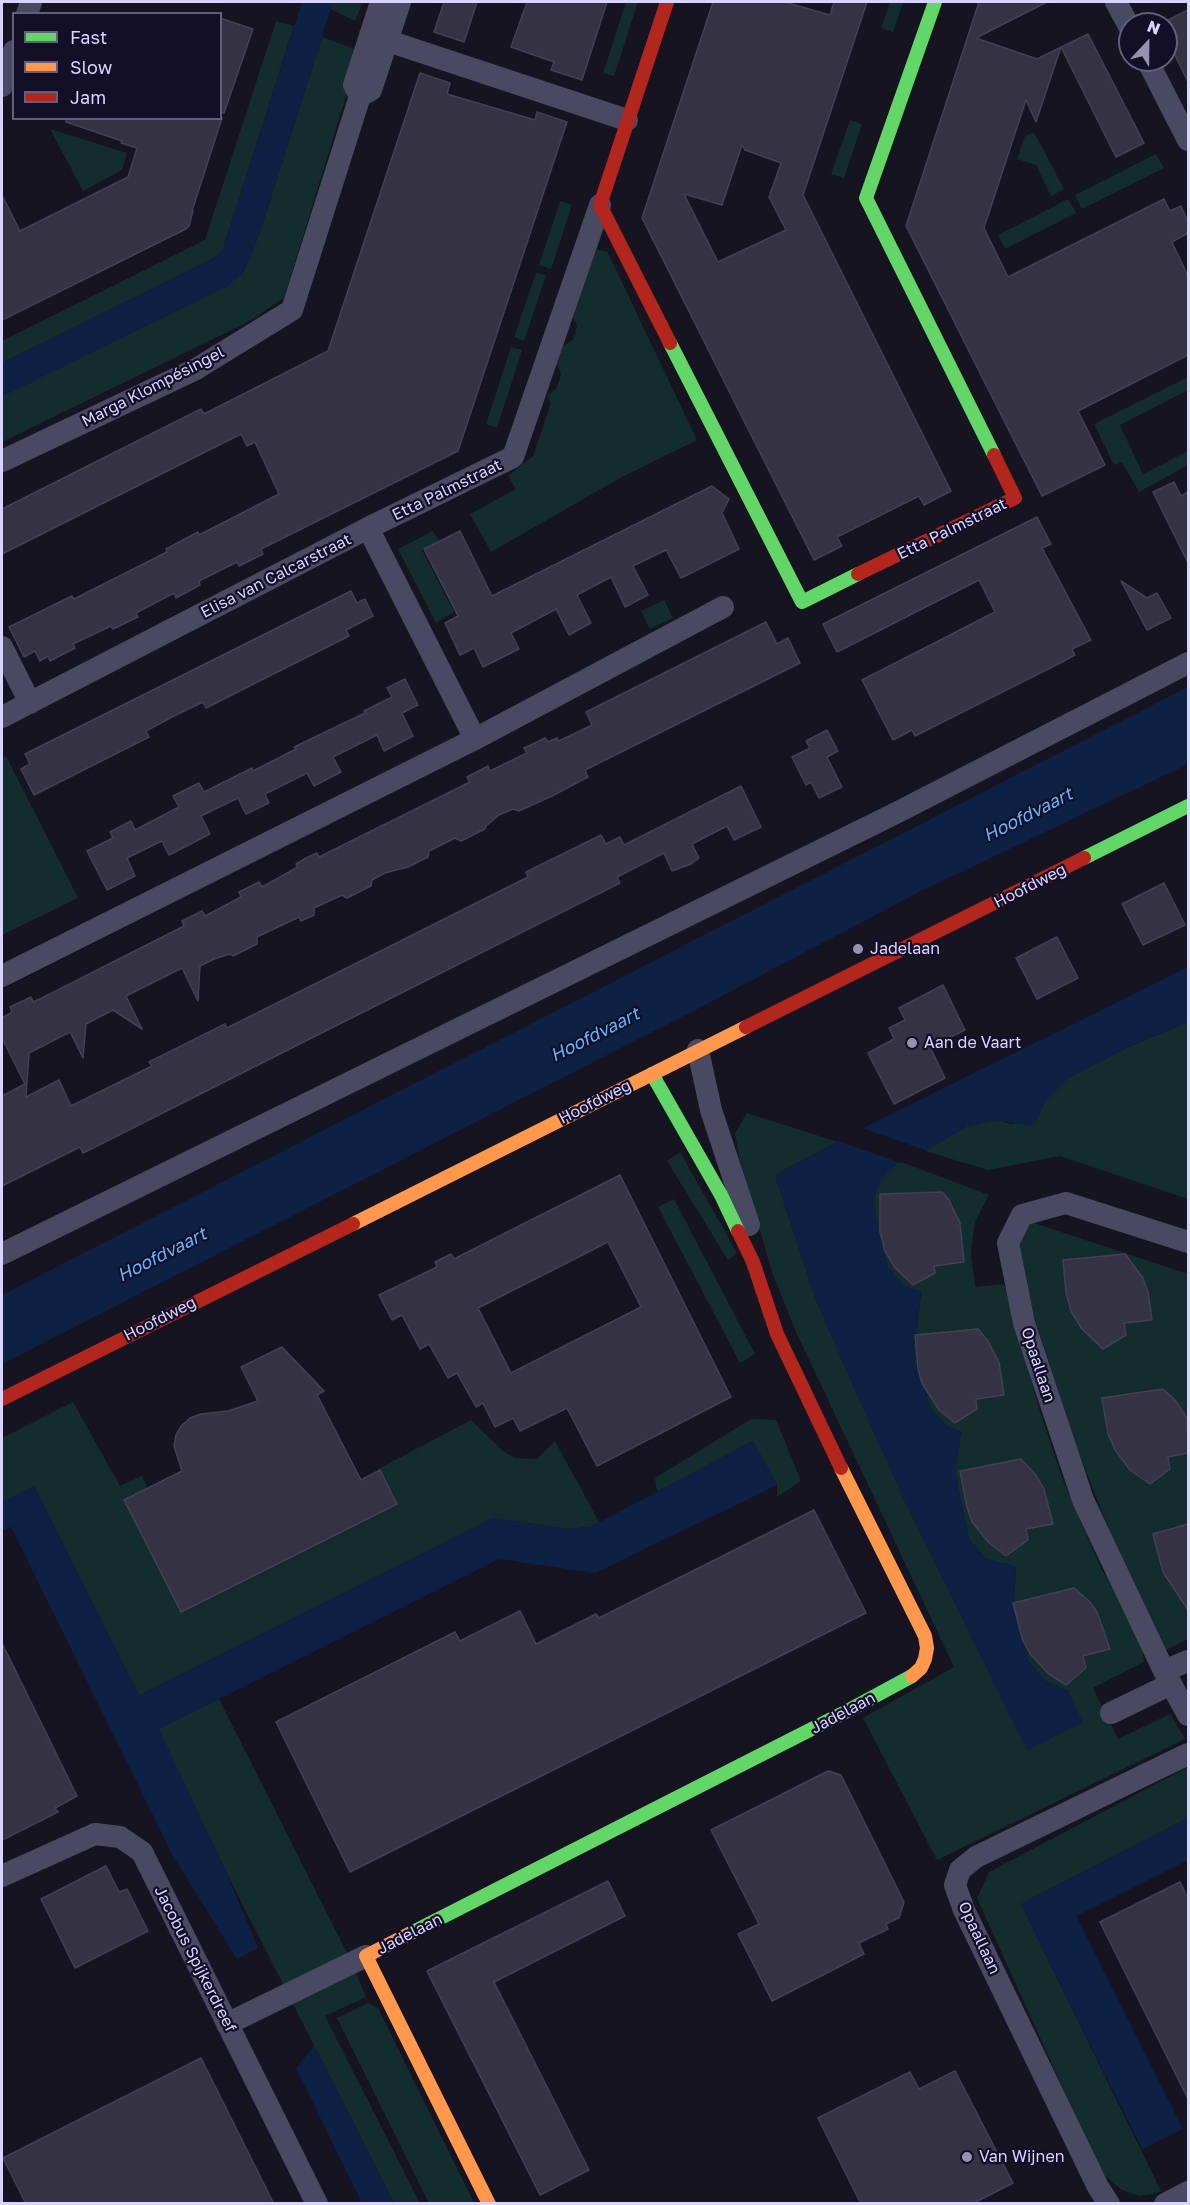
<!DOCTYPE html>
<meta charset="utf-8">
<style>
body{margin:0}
#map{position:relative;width:1190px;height:2205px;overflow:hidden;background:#161421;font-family:"Golos Text",sans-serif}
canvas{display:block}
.frame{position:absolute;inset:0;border:3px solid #d9d4ff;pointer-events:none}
.legend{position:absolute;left:12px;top:12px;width:210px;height:108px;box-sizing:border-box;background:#130f26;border:2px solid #625e7d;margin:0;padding:8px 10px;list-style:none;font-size:18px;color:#d9d4ff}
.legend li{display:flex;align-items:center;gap:12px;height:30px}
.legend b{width:30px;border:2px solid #625e7d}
.north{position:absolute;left:1118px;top:12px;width:60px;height:60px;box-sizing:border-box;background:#130f26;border:2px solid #625e7d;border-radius:50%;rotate:22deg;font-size:16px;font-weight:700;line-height:24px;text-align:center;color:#d9d4ff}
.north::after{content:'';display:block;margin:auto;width:21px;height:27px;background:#9591b1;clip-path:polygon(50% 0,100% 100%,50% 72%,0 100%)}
</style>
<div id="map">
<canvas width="1190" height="2205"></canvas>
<div class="frame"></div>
<ul class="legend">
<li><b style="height:8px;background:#63d668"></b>Fast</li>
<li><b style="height:8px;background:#ff974d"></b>Slow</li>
<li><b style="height:8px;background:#b3261e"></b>Jam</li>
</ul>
<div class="north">N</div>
</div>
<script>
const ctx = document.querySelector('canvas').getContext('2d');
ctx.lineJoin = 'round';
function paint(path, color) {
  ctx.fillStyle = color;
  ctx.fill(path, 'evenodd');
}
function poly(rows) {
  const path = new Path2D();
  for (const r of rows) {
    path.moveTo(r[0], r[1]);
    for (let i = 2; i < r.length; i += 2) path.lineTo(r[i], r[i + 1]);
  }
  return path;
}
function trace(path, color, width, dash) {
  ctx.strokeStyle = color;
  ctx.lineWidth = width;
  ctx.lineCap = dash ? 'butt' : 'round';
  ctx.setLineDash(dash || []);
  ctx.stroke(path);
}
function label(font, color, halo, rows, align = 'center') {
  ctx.font = font + ' "Golos Text",sans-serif';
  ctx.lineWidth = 4.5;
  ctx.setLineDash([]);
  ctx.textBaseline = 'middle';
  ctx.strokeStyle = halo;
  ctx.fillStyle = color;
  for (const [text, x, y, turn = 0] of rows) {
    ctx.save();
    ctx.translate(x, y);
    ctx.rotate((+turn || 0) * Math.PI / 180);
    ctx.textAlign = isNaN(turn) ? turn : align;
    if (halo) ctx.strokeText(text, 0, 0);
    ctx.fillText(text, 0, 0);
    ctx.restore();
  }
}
const green = poly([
 [333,2,366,2,362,4,355,21,330,9],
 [626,2,638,2,614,76,603,73],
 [890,2,903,2,893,32,881,28],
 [276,21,294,26,223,249,214,258,2,363,2,341,205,240],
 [322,37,360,51,284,298,248,322,2,442,2,396,227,286,244,271,259,235],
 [850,120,862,124,844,178,831,174],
 [50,129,127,153,122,170,83,191],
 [1034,132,1064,189,1051,196,1036,165,1017,159,1025,136],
 [1156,154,1164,168,1082,209,1075,195],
 [1068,199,1076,213,1005,249,998,235],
 [560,201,572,205,551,269,539,265],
 [596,249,607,252,609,255,697,440,620,478,491,552,470,514,516,489,508,476,533,456,551,403,547,396,556,389,561,375,557,364,563,346,573,340,577,326,573,317],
 [536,273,546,275,524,341,514,337],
 [511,347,522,350,497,428,486,424],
 [1188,377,1188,390,1120,425,1143,474,1188,451,1188,465,1139,492,1122,462,1114,465,1094,424],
 [433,531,439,540,422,550,454,612,436,623,398,549],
 [664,600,673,618,650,629,641,611],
 [6,756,78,898,2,935,2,758],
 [1188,1022,1188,1199,1060,1156,988,1170,925,1151,967,1126,997,1120,1011,1124,1036,1120,1045,1101,1068,1078,1126,1048],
 [747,1113,838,1142,775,1175,815,1297,856,1392,904,1499,1028,1751,1068,1691,1045,1681,1028,1661,1014,1599,1016,1567,986,1559,969,1539,955,1473,961,1432,946,1426,929,1406,915,1345,921,1292,904,1286,887,1266,873,1200,880,1180,899,1161,989,1195,975,1222,971,1252,975,1287,1004,1284,1039,1408,1063,1480,1099,1564,1140,1635,1144,1662,1093,1688,1118,1739,1170,1714,1185,1739,937,1860,863,1718,954,1667,796,1332,772,1272,739,1157,735,1133],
 [680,1152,737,1253,728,1260,667,1161],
 [674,1199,755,1354,740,1363,658,1207],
 [1031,1222,1188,1274,1188,1639,1166,1650,1109,1529,1078,1452,1023,1282,1016,1252,1022,1236],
 [73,1402,120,1486,142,1476,163,1523,244,1578,398,1504,378,1469,471,1420,504,1452,515,1458,537,1459,555,1441,599,1522,590,1527,568,1529,493,1518,139,1696,34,1486,2,1502,2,1438],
 [751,1419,776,1420,801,1481,777,1497,777,1485,753,1441,657,1492,655,1478],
 [219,1699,347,1953,366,1997,325,2016,420,2203,394,2203,225,1870,158,1729],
 [1188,1767,1188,1818,1021,1904,1161,2191,1154,2194,1139,2196,1122,2190,1112,2182,1103,2174,1092,2153,977,1898,989,1872],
 [368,2003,378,2008,474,2203,429,2203,337,2018]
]);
const water = poly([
 [302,2,333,2,259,235,244,271,228,286,2,396,2,363,214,258,223,249],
 [1188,687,1188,764,921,891,701,1007,2,1364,2,1295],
 [1188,967,1188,1022,1126,1048,1068,1078,1045,1101,1036,1120,1030,1126,997,1120,967,1126,925,1151,899,1161,880,1180,873,1200,887,1266,904,1286,921,1291,915,1345,929,1406,946,1426,961,1432,955,1473,969,1539,986,1559,1016,1567,1014,1599,1028,1661,1045,1681,1068,1691,1083,1722,1027,1751,904,1499,856,1392,815,1297,775,1175,871,1124],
 [753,1441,777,1485,595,1573,499,1559,159,1729,225,1870,258,1948,237,1959,173,1856,11,1527,2,1531,2,1502,34,1486,139,1695,493,1518,568,1529,590,1527],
 [1188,1818,1188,1860,1076,1916,1183,2129,1142,2149,1021,1904],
 [314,2046,394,2203,362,2203,296,2068]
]);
const pier = poly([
 [859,1127,928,1151,901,1163,835,1140]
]);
const building = poly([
 [444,2,477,2,464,42,434,32,444,2],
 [527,2,607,2,582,80,551,70,554,62,511,47,527,2],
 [713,2,785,2,830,15,834,2,867,2,803,195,951,491,924,505,919,496,837,537,842,546,814,560,642,218,713,2],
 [742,145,745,150,781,163,769,197,786,230,718,262,684,194,722,205,742,145],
 [979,2,1047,2,976,38,1037,59,1088,34,1144,143,1116,157,1061,47,1036,122,1026,100,984,228,1008,277,1164,199,1170,211,1181,206,1188,222,1188,233,1172,242,1188,276,1188,355,1078,411,1105,465,1042,496,906,226,979,2],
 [1188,10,1188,82,1166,37,1166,24,1160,24,1188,10],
 [220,18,253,29,224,113,220,113,220,18],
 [420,73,450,83,447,94,535,120,537,112,567,122,458,451,261,549,263,554,239,566,237,562,199,581,200,585,176,598,174,593,136,613,138,617,113,629,111,626,73,644,75,648,50,661,48,656,40,661,35,651,24,657,9,627,72,596,74,599,167,552,166,549,198,532,199,535,279,494,255,442,247,446,241,434,2,554,2,509,201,409,204,414,328,351,420,73],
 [67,118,222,118,192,211,193,211,189,226,186,229,2,320,2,195,20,231,128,177,137,148,121,143,122,141,66,122,67,118],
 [1174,482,1181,496,1188,492,1188,563,1153,492,1174,482],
 [712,486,729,499,722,513,739,549,681,578,666,550,633,566,648,595,625,607,611,577,577,595,591,623,569,635,556,609,511,633,519,649,483,667,474,648,460,655,445,623,458,616,424,549,460,531,492,596,712,486],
 [1037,517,1051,544,1042,548,1091,640,1072,649,1075,655,1062,662,915,736,912,730,893,740,862,680,995,612,979,580,837,652,823,624,1037,517],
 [1121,581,1147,598,1157,593,1171,618,1147,630,1121,581],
 [351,591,357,603,365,599,373,616,346,630,349,636,206,708,203,702,174,716,146,731,149,737,34,795,21,769,30,764,25,754,351,591],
 [766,622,777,644,788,638,800,663,585,770,588,777,552,796,519,811,513,809,499,815,486,826,485,829,461,841,455,838,429,851,428,857,408,867,385,873,372,880,371,886,347,898,342,895,314,908,314,915,301,921,299,917,257,937,257,944,233,956,230,954,214,959,200,966,198,1001,182,968,126,996,142,1029,113,1010,86,1024,83,1058,70,1032,29,1053,26,1097,59,1080,71,1106,152,1066,149,1062,225,1024,227,1028,528,877,526,872,601,835,606,844,620,837,624,845,741,786,761,827,734,840,727,826,692,844,699,858,691,864,672,871,664,853,617,877,620,883,610,888,83,1153,80,1147,2,1186,2,1096,25,1084,2,1038,2,1018,12,1012,10,1007,31,997,33,1002,42,998,184,926,182,921,202,911,205,916,241,897,239,892,259,882,262,887,298,867,296,864,306,858,317,853,319,857,470,782,467,777,488,766,490,771,527,753,524,748,535,743,545,738,548,742,557,738,559,741,592,725,586,712,766,622],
 [405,679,418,705,402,713,413,736,384,751,377,735,333,757,341,772,314,786,307,773,265,794,269,803,246,814,238,798,201,816,210,834,169,855,162,841,127,858,135,876,107,890,87,851,113,838,110,832,131,821,135,830,179,807,173,796,199,783,204,792,252,768,253,771,296,749,294,747,365,713,364,711,392,697,387,688,405,679],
 [827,730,838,751,827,757,842,787,819,798,811,782,806,785,792,757,810,748,806,741,827,730],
 [1164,883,1185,925,1143,945,1122,904,1164,883],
 [1057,937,1078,978,1037,999,1016,958,1057,937],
 [943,985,965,1030,930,1047,945,1078,894,1104,868,1053,894,1039,889,1028,905,1020,899,1008,943,985],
 [620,1175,731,1397,597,1466,567,1408,520,1431,513,1418,495,1427,483,1403,476,1407,457,1373,448,1378,429,1344,420,1349,402,1315,392,1320,379,1295,437,1267,435,1262,451,1254,454,1259,620,1175],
 [608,1242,641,1307,511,1373,478,1308,608,1242],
 [942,1192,949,1200,960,1223,964,1262,934,1266,935,1273,913,1285,895,1268,885,1251,880,1232,880,1194,942,1192],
 [1125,1254,1143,1278,1148,1292,1152,1320,1124,1323,1126,1335,1103,1349,1081,1328,1071,1311,1066,1293,1063,1260,1125,1254],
 [978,1329,988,1341,999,1362,1004,1395,976,1399,977,1409,955,1423,939,1410,922,1383,918,1369,915,1335,978,1329],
 [282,1347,324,1391,317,1395,361,1480,380,1470,397,1504,181,1612,124,1500,182,1471,174,1446,176,1435,181,1426,190,1418,201,1414,228,1411,258,1401,241,1367,282,1347],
 [1163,1389,1175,1400,1187,1418,1188,1453,1168,1457,1170,1469,1150,1484,1130,1470,1115,1450,1108,1434,1102,1398,1163,1389],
 [1021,1459,1036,1475,1044,1489,1053,1524,1026,1529,1028,1540,1006,1556,989,1543,972,1522,967,1507,960,1471,1021,1459],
 [814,1510,866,1613,350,1872,276,1722,455,1632,460,1641,520,1611,536,1644,596,1614,599,1618,814,1510],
 [1188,1524,1188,1610,1163,1572,1153,1534,1188,1524],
 [1074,1588,1090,1602,1097,1612,1110,1649,1083,1656,1086,1668,1066,1685,1049,1674,1031,1655,1023,1641,1013,1603,1074,1588],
 [2,1643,77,1796,55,1808,58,1812,2,1840,2,1643],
 [828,1771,841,1775,904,1902,899,1918,886,1924,888,1929,859,1943,864,1954,772,2001,738,1934,759,1924,711,1830,828,1771],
 [106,1866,119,1892,127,1889,148,1931,75,1968,41,1899,106,1866],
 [608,1881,625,1916,494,1982,589,2170,540,2195,427,1971,608,1881],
 [1180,1882,1188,1898,1188,2099,1100,1922,1180,1882],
 [201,2058,274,2204,26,2204,3,2158,201,2058],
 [955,2071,1013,2183,972,2204,861,2204,818,2118,910,2072,919,2089,955,2071]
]);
const street = poly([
 [1116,2,1130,28],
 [27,14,31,2],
 [370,35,627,120],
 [1147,60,1188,140],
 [2,86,14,51],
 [360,96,354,85,381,2],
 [2,461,196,369,292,310,360,96,371,90,400,2],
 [368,528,513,457,600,205],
 [2,647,30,703],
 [2,717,368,528,475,739],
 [2,976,475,739,723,607],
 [698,1050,711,1110,749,1225],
 [2,1254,896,813,1188,663],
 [1164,1671,1083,1500,1024,1323,1008,1243,1022,1215,1066,1203,1188,1242],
 [1171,1684,1188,1715],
 [1111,1713,1171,1684,1164,1671,1188,1661],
 [2,1876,95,1834,120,1837,142,1852,317,2204],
 [227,2024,366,1956],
 [1109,2204,1098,2187,964,1910,955,1885,960,1870,976,1857,1188,1754],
 [1165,2204,1188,2192]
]);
const fast = poly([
 [935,2,866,198,994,455],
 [670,343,802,602,858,574],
 [1084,858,1188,806],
 [652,1074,721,1195,738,1231],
 [411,1933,851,1709,912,1676]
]);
const slow = poly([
 [353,1224,746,1027],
 [841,1468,925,1636,927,1648,925,1659,921,1668,912,1676],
 [411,1933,366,1956,489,2204]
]);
const jam = poly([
 [667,2,600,205,670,343],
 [858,574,1015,498,994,455],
 [746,1027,1084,858],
 [738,1231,753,1262,777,1334,841,1468],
 [2,1399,353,1224]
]);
const markers = [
 [858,949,6,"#9591b1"],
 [912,1043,6,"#9591b1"],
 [967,2157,6,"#9591b1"]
];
const streetNames = [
 ["Marga Klompésingel",153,387,-27],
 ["Etta Palmstraat",447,490,-26],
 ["Etta Palmstraat",952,529,-26],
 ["Elisa van Calcarstraat",276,576,-27],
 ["Hoofdweg",1030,886,-27],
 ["Hoofdweg",595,1102,-27],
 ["Hoofdweg",160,1319,-27],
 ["Opaallaan",1038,1365,72],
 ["Jadelaan",843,1713,-28],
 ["Jadelaan",410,1934,-27],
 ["Opaallaan",979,1938,65],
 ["Jacobus Spijkerdreef",195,1959,63]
];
const poiNames = [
 ["Jadelaan",870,949],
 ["Aan de Vaart",924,1043],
 ["Van Wijnen",979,2157]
];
const waterNames = [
 ["Hoofdvaart",1028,815,-27],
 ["Hoofdvaart",595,1035,-27],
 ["Hoofdvaart",162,1255,-27]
];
paint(green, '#132c2d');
paint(water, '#0d2144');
paint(pier, '#161421');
paint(building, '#343243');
trace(building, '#433f54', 1.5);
trace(street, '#4a4962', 22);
trace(fast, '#63d668', 14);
trace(slow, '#ff974d', 14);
trace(jam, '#b3261e', 14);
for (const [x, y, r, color] of markers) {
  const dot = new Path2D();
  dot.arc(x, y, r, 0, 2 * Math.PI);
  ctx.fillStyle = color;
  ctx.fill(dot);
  trace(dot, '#130f26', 2);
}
label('16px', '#d9d4ff', '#130f26', streetNames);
label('16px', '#d9d4ff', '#130f26', poiNames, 'left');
label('italic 18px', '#62b6ff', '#130f26', waterNames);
</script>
